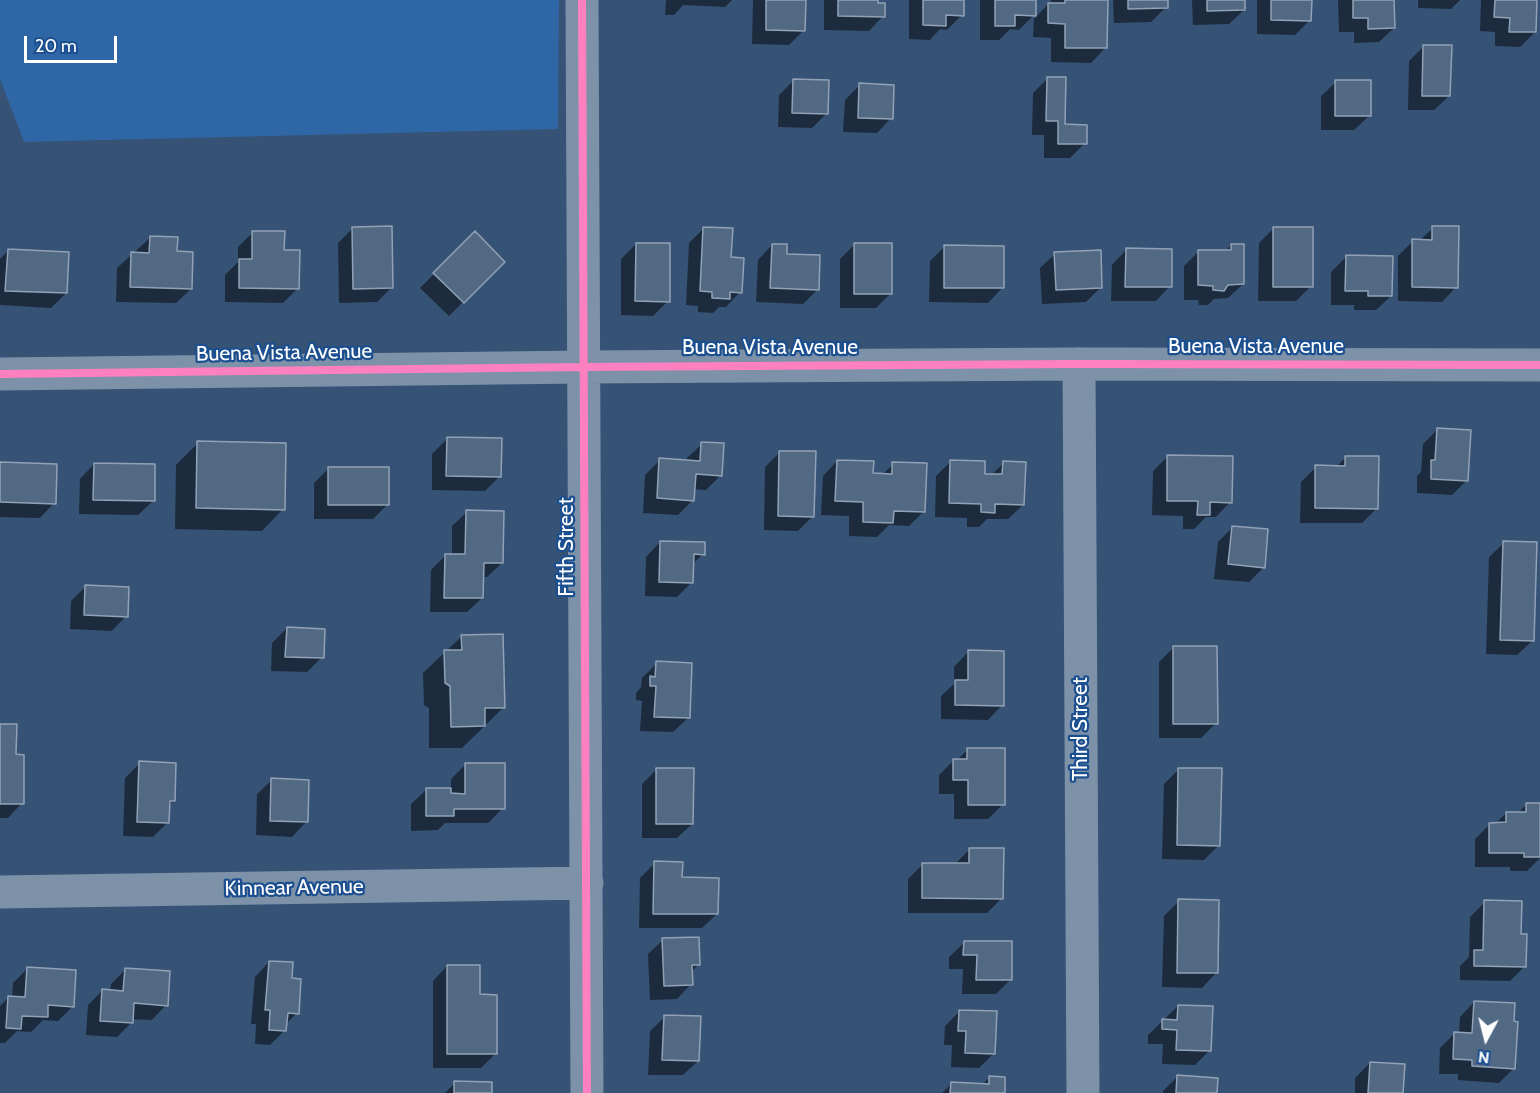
<!DOCTYPE html>
<style>
body{margin:0}
#map{position:relative;width:1540px;height:1093px;overflow:hidden;background:#365274;font-family:Cabin,sans-serif}
canvas{display:block}
.north{position:absolute;left:1456px;top:1009px;width:60px;height:60px;-webkit-text-stroke:4px #1b4f8f;paint-order:stroke;rotate:187deg;font-size:16px;font-weight:700;line-height:24px;text-align:center;color:#fff}
.north::after{content:'';display:block;margin:auto;width:21px;height:27px;background:#fff;clip-path:polygon(50% 0,100% 100%,50% 72%,0 100%)}
.scale{position:absolute;left:24px;top:36px;width:93px;height:27px;box-sizing:border-box;border:3px solid #fff;border-top:0;padding-left:8px;font-size:18px;line-height:21px;white-space:nowrap;color:#fff;-webkit-text-stroke:4px #1b4f8f;paint-order:stroke}
</style>
<div id="map">
<canvas width="1540" height="1093"></canvas>
<div class="north">N</div>
<div class="scale">20 m</div>
</div>
<script>
const ctx = document.querySelector('canvas').getContext('2d');
ctx.lineJoin = 'round';
function paint(path, color) {
  ctx.fillStyle = color;
  ctx.fill(path, 'evenodd');
}
function poly(rows) {
  const path = new Path2D();
  for (const r of rows) {
    path.moveTo(r[0], r[1]);
    for (let i = 2; i < r.length; i += 2) path.lineTo(r[i], r[i + 1]);
  }
  return path;
}
function trace(path, color, width, dash) {
  ctx.strokeStyle = color;
  ctx.lineWidth = width;
  ctx.lineCap = dash ? 'butt' : 'round';
  ctx.setLineDash(dash || []);
  ctx.stroke(path);
}
function label(font, color, halo, rows, align = 'center') {
  ctx.font = font + ' Cabin,sans-serif';
  ctx.lineWidth = 4.5;
  ctx.setLineDash([]);
  ctx.textBaseline = 'middle';
  ctx.strokeStyle = halo;
  ctx.fillStyle = color;
  for (const [text, x, y, turn = 0] of rows) {
    ctx.save();
    ctx.translate(x, y);
    ctx.rotate((+turn || 0) * Math.PI / 180);
    ctx.textAlign = isNaN(turn) ? turn : align;
    if (halo) ctx.strokeText(text, 0, 0);
    ctx.fillText(text, 0, 0);
    ctx.restore();
  }
}
const green = poly([
 [0,0,559,0,558,129,24,142,0,79]
]);
const shadow = poly([
 [666,0,732,0,725,7,683,5,674,15,665,15],
 [753,0,804,0,804,30,789,45,752,44],
 [824,0,876,0,883,16,869,31,824,30],
 [909,0,962,0,962,15,947,30,940,29,930,40,909,39],
 [980,0,1034,0,1034,19,1048,4,1051,4,1051,0,1106,0,1105,48,1091,63,1051,62,1051,38,1033,37,1034,15,1019,30,1010,29,999,40,980,40],
 [1113,0,1166,0,1166,7,1151,22,1114,23],
 [1192,0,1244,0,1244,10,1229,24,1193,25],
 [1257,0,1310,0,1310,20,1295,35,1257,34],
 [1338,0,1393,0,1394,28,1379,42,1354,43,1354,32,1339,32],
 [1418,0,1460,0,1451,9,1418,8],
 [1481,0,1536,0,1535,32,1520,47,1495,46,1495,32,1480,31],
 [1424,46,1449,96,1434,110,1408,110,1409,61],
 [1047,79,1063,126,1085,143,1070,158,1044,158,1044,135,1032,135,1033,93],
 [793,81,827,113,812,128,778,127,779,95],
 [1336,82,1369,116,1354,130,1321,130,1321,96],
 [860,85,891,118,877,133,843,132,845,100],
 [353,228,392,287,377,302,339,303,338,243],
 [704,228,730,258,740,292,726,307,719,307,713,313,698,312,698,306,686,305,689,243],
 [1433,228,1456,287,1442,302,1398,301,1398,256,1413,241,1419,241],
 [1273,229,1311,286,1296,301,1258,301,1259,243],
 [253,232,283,251,298,288,283,303,225,302,225,275,238,262,238,247],
 [475,233,503,262,449,316,420,288],
 [150,238,176,253,191,289,176,303,116,302,117,268],
 [636,244,668,301,653,316,621,315,621,259],
 [855,244,891,293,876,308,840,308,840,259],
 [772,245,785,255,818,289,803,304,756,302,758,260],
 [1231,245,1243,284,1228,298,1214,299,1208,305,1199,305,1198,300,1184,300,1184,266,1199,251,1225,252],
 [945,246,1002,288,988,303,929,302,930,261],
 [1126,250,1170,286,1156,301,1111,301,1112,265],
 [8,251,66,293,51,308,0,305,0,259],
 [1055,254,1101,287,1086,302,1042,304,1040,268],
 [1346,257,1391,296,1376,310,1354,310,1354,305,1331,305,1331,272],
 [1437,430,1467,480,1452,495,1417,493,1417,476,1421,472,1423,444],
 [447,439,500,476,485,491,432,490,432,454],
 [198,443,283,509,262,531,175,529,176,465],
 [702,444,721,475,706,490,693,489,693,500,678,515,643,513,645,475,660,460,687,461,687,458],
 [780,452,813,516,798,531,764,530,765,467],
 [1168,456,1230,502,1216,517,1206,517,1194,529,1183,529,1183,516,1152,515,1153,471],
 [1346,457,1377,508,1362,523,1300,523,1301,482,1316,467,1336,467],
 [837,461,872,475,882,475,893,464,924,511,909,526,889,525,877,537,849,536,849,516,821,515,823,476],
 [951,461,983,475,991,475,1004,463,1023,505,1008,519,987,519,979,527,967,527,967,518,935,517,936,476],
 [0,464,54,503,40,518,0,517],
 [94,464,153,501,138,515,79,514,80,479],
 [329,468,387,505,373,519,314,519,314,483],
 [467,512,502,563,487,577,482,577,482,598,467,612,430,612,431,570,446,555,452,555,452,526],
 [1232,528,1264,567,1249,582,1214,579,1218,542],
 [660,542,703,554,692,565,692,582,677,597,645,596,646,557],
 [1504,543,1532,641,1517,655,1486,654,1489,557],
 [86,586,126,616,112,631,70,629,71,601],
 [287,628,322,657,307,672,271,671,272,643],
 [462,636,503,708,462,748,429,748,429,708,424,705,423,673],
 [1173,648,1216,723,1201,738,1159,738,1159,662],
 [968,652,1002,705,988,720,941,719,941,696,954,684,954,667],
 [657,663,688,718,673,732,640,731,642,701,636,700,636,693,641,687,642,678],
 [0,725,15,756,22,803,8,818,0,818],
 [968,749,1003,804,988,819,954,819,954,794,939,794,939,775,954,760,957,760],
 [140,763,174,801,168,806,168,822,153,837,123,836,125,778],
 [465,765,503,808,488,823,445,823,438,830,411,831,411,804,426,790,451,790,451,779],
 [657,769,692,824,677,838,642,838,642,784],
 [1179,769,1219,845,1204,860,1162,859,1164,784],
 [272,780,306,822,292,837,256,835,257,794],
 [1527,804,1540,804,1540,858,1527,871,1510,871,1510,867,1475,867,1475,839,1490,824,1495,824,1506,813,1518,813],
 [970,849,1002,898,987,913,908,913,908,879,923,864,954,865],
 [655,863,681,879,717,914,702,928,639,928,640,878],
 [1179,901,1216,973,1202,988,1162,987,1164,916],
 [1485,902,1524,967,1510,981,1460,980,1460,966,1469,957,1470,917],
 [663,940,699,964,691,972,691,984,677,999,650,1000,648,954],
 [964,943,1010,980,996,994,962,994,963,969,949,969,949,957],
 [269,962,291,980,297,1013,285,1025,285,1030,270,1045,255,1044,256,1024,251,1024,255,977],
 [447,966,478,996,496,1053,481,1068,433,1068,433,981],
 [28,968,73,1006,58,1021,43,1020,31,1032,17,1031,5,1043,0,1043,0,1006,9,997,12,998,13,983],
 [125,970,166,1005,152,1020,132,1019,132,1022,117,1037,86,1035,88,1005,102,991,110,991,111,984],
 [1474,1002,1514,1068,1499,1083,1458,1080,1458,1074,1439,1074,1440,1048,1455,1033,1459,1034,1460,1017],
 [1178,1006,1209,1051,1195,1065,1162,1064,1163,1044,1148,1044,1148,1035],
 [960,1011,994,1053,979,1068,951,1067,952,1045,944,1045,945,1026],
 [665,1017,698,1061,683,1075,648,1075,650,1031],
 [1370,1063,1401,1093,1355,1093,1355,1078],
 [1178,1076,1216,1093,1163,1093,1163,1091],
 [990,1077,1003,1093,942,1093,951,1084,982,1085],
 [455,1083,490,1093,445,1093]
]);
const building = poly([
 [766,0,806,0,805,31,766,30,766,0],
 [838,0,878,0,878,3,885,3,885,17,838,16,838,0],
 [923,0,964,0,964,16,946,15,946,26,923,25,923,0],
 [995,0,1036,0,1036,16,1015,15,1015,26,995,26,995,0],
 [1065,0,1108,0,1107,48,1065,48,1065,24,1048,23,1048,3,1065,3,1065,0],
 [1128,0,1168,0,1168,8,1128,9,1128,0],
 [1207,0,1245,0,1245,10,1207,11,1207,0],
 [1271,0,1312,0,1311,21,1271,20,1271,0],
 [1353,0,1394,0,1395,28,1368,29,1368,18,1353,18,1353,0],
 [1495,0,1537,0,1536,32,1509,32,1510,18,1494,17,1495,0],
 [1423,45,1452,45,1450,96,1422,96,1423,45],
 [1047,77,1066,77,1065,124,1087,125,1087,144,1058,144,1058,121,1046,121,1047,77],
 [793,79,829,80,828,114,792,113,793,79],
 [1335,80,1371,80,1371,116,1335,116,1335,80],
 [859,83,894,85,893,119,858,118,859,83],
 [392,226,393,288,353,289,352,227,392,226],
 [1432,226,1459,226,1458,288,1412,287,1412,239,1432,240,1432,226],
 [703,227,733,228,731,257,744,258,742,293,730,292,730,299,712,298,712,292,700,291,703,227],
 [1273,227,1313,227,1313,287,1273,287,1273,227],
 [252,231,285,231,284,250,300,250,299,289,239,288,239,259,252,259,252,231],
 [475,231,505,262,464,303,433,273,475,231],
 [150,236,178,237,177,251,193,252,192,289,130,287,131,252,149,253,150,236],
 [636,243,670,243,670,302,635,301,636,243],
 [854,243,892,243,892,294,854,294,854,243],
 [772,244,787,244,787,254,820,255,819,290,770,288,772,244],
 [1231,244,1244,244,1244,284,1228,285,1224,291,1213,290,1213,286,1198,285,1198,250,1231,250,1231,244],
 [944,245,1004,246,1004,288,944,288,944,245],
 [1126,248,1172,249,1172,287,1125,287,1126,248],
 [8,249,69,252,67,293,5,291,8,249],
 [1101,250,1102,288,1056,290,1054,252,1101,250],
 [1346,255,1393,256,1392,296,1368,296,1368,291,1345,291,1346,255],
 [1437,428,1471,430,1468,481,1431,479,1431,460,1435,460,1437,428],
 [447,437,502,438,501,477,446,476,447,437],
 [197,441,286,443,285,510,196,508,197,441],
 [701,442,724,443,722,476,696,474,694,501,657,498,659,458,700,461,701,442],
 [779,451,816,451,814,517,778,516,779,451],
 [1167,455,1233,456,1232,503,1210,502,1210,515,1197,515,1198,501,1167,501,1167,455],
 [1345,456,1379,456,1378,509,1315,508,1315,465,1345,466,1345,456],
 [837,460,874,461,873,473,892,474,892,462,927,463,925,512,894,511,893,523,863,522,863,502,835,501,837,460],
 [950,460,985,461,985,474,1002,474,1003,461,1026,462,1024,505,995,504,995,513,981,512,981,504,949,503,950,460],
 [0,462,57,464,56,504,0,502,0,462],
 [94,463,155,464,155,501,93,500,94,463],
 [328,467,389,467,389,505,328,505,328,467],
 [466,510,504,511,503,563,484,563,483,598,444,598,445,554,465,554,466,510],
 [1232,526,1268,529,1265,568,1228,564,1232,526],
 [660,541,705,542,705,555,694,554,693,583,659,582,660,541],
 [1503,541,1537,542,1534,641,1500,640,1503,541],
 [85,585,129,587,128,617,84,615,85,585],
 [287,627,325,629,324,658,285,657,287,627],
 [503,634,505,708,485,708,485,726,451,727,450,686,445,683,444,650,462,650,461,635,503,634],
 [1173,646,1217,646,1218,724,1173,724,1173,646],
 [968,650,1004,651,1004,706,955,705,955,680,968,680,968,650],
 [656,661,692,663,690,718,654,717,656,686,650,686,650,676,655,677,656,661],
 [0,724,17,724,16,754,24,755,24,804,0,804,0,724],
 [967,748,1005,748,1005,805,968,805,968,780,953,780,953,759,967,759,967,748],
 [139,761,176,763,175,801,170,801,169,823,137,822,139,761],
 [465,763,505,763,505,809,454,809,454,816,426,816,426,788,451,788,451,793,465,794,465,763],
 [656,768,694,768,693,824,656,824,656,768],
 [1178,768,1222,768,1220,846,1177,845,1178,768],
 [271,778,309,780,308,822,270,821,271,778],
 [1526,803,1540,803,1540,857,1524,857,1524,853,1489,853,1489,823,1506,822,1506,812,1526,812,1526,803],
 [969,848,1004,848,1003,899,922,898,922,863,969,863,969,848],
 [654,861,683,862,682,877,719,878,718,914,653,914,654,861],
 [1178,899,1219,900,1218,973,1177,973,1178,899],
 [1484,900,1522,901,1521,934,1527,934,1526,967,1474,966,1474,950,1483,950,1484,900],
 [699,937,700,965,692,965,693,985,664,986,662,938,699,937],
 [964,941,1012,941,1012,980,976,980,977,955,963,955,964,941],
 [269,961,293,962,292,978,301,979,299,1014,288,1013,286,1031,269,1030,270,1010,265,1010,269,961],
 [447,965,480,965,480,994,497,995,497,1054,447,1054,447,965],
 [27,967,76,970,74,1007,48,1005,48,1017,22,1016,21,1029,6,1028,8,996,25,997,27,967],
 [125,968,170,971,168,1006,134,1003,133,1023,100,1021,102,989,123,991,125,968],
 [1474,1001,1515,1003,1514,1021,1518,1022,1515,1069,1472,1066,1472,1060,1453,1059,1454,1032,1472,1033,1474,1001],
 [1178,1005,1213,1006,1211,1051,1176,1050,1177,1030,1162,1029,1162,1019,1177,1020,1178,1005],
 [959,1010,997,1011,995,1054,965,1053,966,1031,958,1031,959,1010],
 [664,1015,701,1016,699,1061,662,1060,664,1015],
 [1370,1062,1405,1064,1403,1093,1368,1093,1370,1062],
 [1177,1075,1218,1078,1217,1093,1176,1093,1177,1075],
 [989,1076,1005,1077,1005,1093,950,1093,951,1082,989,1084,989,1076],
 [454,1081,492,1082,492,1093,454,1093,454,1081]
]);
const minor = poly([
 [582,0,587,1093],
 [1079,364,1083,1093],
 [0,374,583,367,1079,364,1540,365],
 [0,892,587,883]
]);
const cycleway = poly([
 [582,0,587,1093],
 [0,374,583,367,1079,364,1540,365]
]);
const streetNames = [
 ["Buena Vista Avenue",1256,347],
 ["Buena Vista Avenue",770,348],
 ["Buena Vista Avenue",284,353,-1],
 ["Fifth Street",567,547,-90],
 ["Third Street",1081,729,-90],
 ["Kinnear Avenue",294,888,-1]
];
paint(green, '#2f66a5');
paint(shadow, '#0007');
paint(building, '#526984');
trace(building, '#92a2b6', 1.5);
trace(minor, '#7d92a8', 33);
trace(cycleway, '#ff80c0', 8);
label('21px', '#fff', '#1b4f8f', streetNames);
</script>
